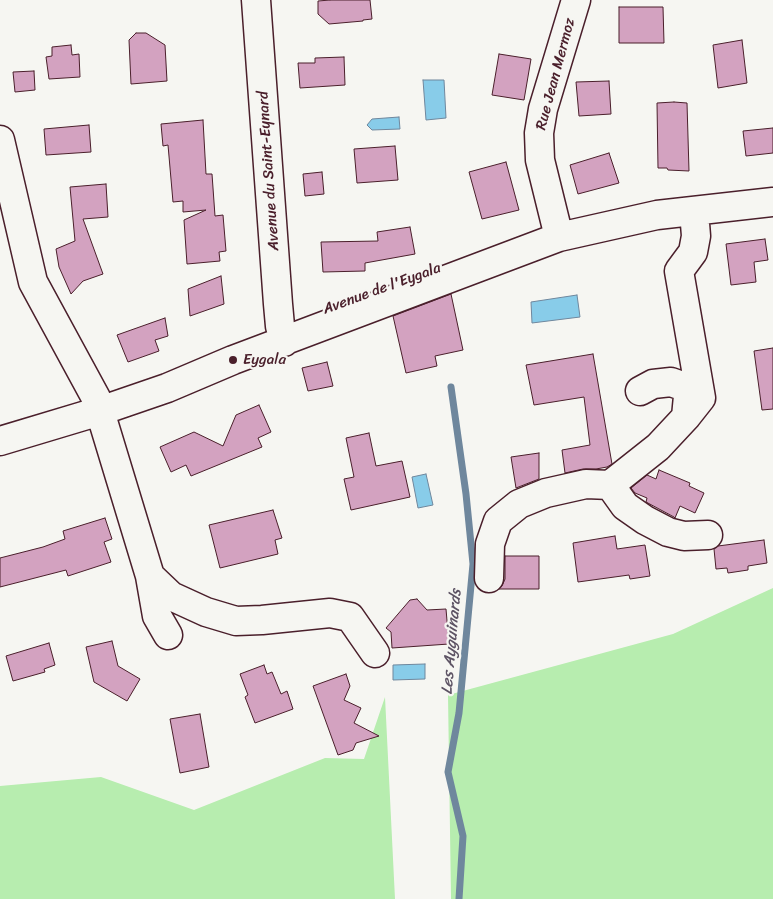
<!DOCTYPE html>
<style>
body{margin:0}
canvas{display:block;background:#f6f6f2}
</style>
<canvas width="773" height="899"></canvas>
<script>
const ctx = document.querySelector('canvas').getContext('2d');
ctx.lineJoin = 'round';
function paint(path, color) {
  ctx.fillStyle = color;
  ctx.fill(path, 'evenodd');
}
function poly(rows) {
  const path = new Path2D();
  for (const r of rows) {
    path.moveTo(r[0], r[1]);
    for (let i = 2; i < r.length; i += 2) path.lineTo(r[i], r[i + 1]);
  }
  return path;
}
function trace(path, color, width, dash) {
  ctx.strokeStyle = color;
  ctx.lineWidth = width;
  ctx.lineCap = dash ? 'butt' : 'round';
  ctx.setLineDash(dash || []);
  ctx.stroke(path);
}
function label(font, color, halo, rows, align = 'center') {
  ctx.font = font + ' Sriracha,sans-serif';
  ctx.lineWidth = 4.5;
  ctx.setLineDash([]);
  ctx.textBaseline = 'middle';
  ctx.strokeStyle = halo;
  ctx.fillStyle = color;
  for (const [text, x, y, turn = 0] of rows) {
    ctx.save();
    ctx.translate(x, y);
    ctx.rotate((+turn || 0) * Math.PI / 180);
    ctx.textAlign = isNaN(turn) ? turn : align;
    if (halo) ctx.strokeText(text, 0, 0);
    ctx.fillText(text, 0, 0);
    ctx.restore();
  }
}
const green = poly([
 [773,588,773,899,451,899,448,695,673,634],
 [385,697,395,899,0,899,0,786,101,777,194,810,325,758,364,759]
]);
const water = poly([
 [423,80,444,80,446,118,426,120,423,80],
 [399,117,400,129,372,130,367,125,372,119,399,117],
 [577,295,580,317,532,323,531,302,577,295],
 [426,474,433,505,418,508,412,477,426,474],
 [425,664,425,679,393,680,393,665,425,664]
]);
const stream = poly([
 [451,387,466,494,473,564,459,713,448,772,463,836,459,899]
]);
const building = poly([
 [330,0,370,0,372,19,363,20,363,21,329,24,318,14,318,1,330,0],
 [619,7,663,7,664,43,619,43,619,7],
 [136,33,146,33,165,45,167,81,131,84,129,40,136,33],
 [742,40,747,83,718,88,713,45,742,40],
 [71,45,72,55,79,54,80,77,49,79,46,57,52,56,52,47,71,45],
 [499,54,531,59,524,100,492,95,499,54],
 [344,57,345,85,300,88,298,63,315,63,315,58,344,57],
 [34,71,35,90,15,92,13,72,34,71],
 [609,81,611,114,579,116,576,82,609,81],
 [674,102,687,103,689,171,668,170,667,168,658,168,657,103,674,102],
 [203,120,206,174,212,174,215,216,223,215,226,251,219,252,220,261,187,264,184,220,206,210,183,212,183,201,173,202,168,145,163,146,161,124,203,120],
 [89,125,91,152,46,155,44,129,89,125],
 [773,128,773,153,746,156,743,131,773,128],
 [395,146,398,180,357,183,354,149,395,146],
 [609,153,619,183,578,194,570,165,609,153],
 [506,162,519,210,482,219,469,172,506,162],
 [322,172,324,194,305,196,303,174,322,172],
 [106,184,108,217,83,219,103,274,83,281,71,294,59,267,56,249,75,241,70,187,106,184],
 [410,227,415,254,365,263,365,271,323,272,321,242,378,241,377,232,410,227],
 [765,239,768,260,754,262,756,282,731,285,726,244,765,239],
 [221,276,224,304,190,316,188,289,221,276],
 [451,294,463,350,435,356,437,366,406,373,393,316,451,294],
 [165,318,168,336,155,340,159,351,128,362,117,335,165,318],
 [773,348,773,409,762,410,754,351,773,348],
 [593,354,612,464,607,467,596,469,583,469,565,473,562,450,590,445,584,397,534,405,526,365,593,354],
 [327,362,333,386,308,391,302,368,327,362],
 [259,405,271,432,258,438,262,447,191,476,186,465,171,472,160,447,194,432,223,446,236,415,259,405],
 [369,433,376,466,402,461,410,497,351,510,344,479,354,477,346,438,369,433],
 [539,453,539,479,516,488,511,457,539,453],
 [659,470,690,483,689,486,704,493,695,513,680,506,675,518,674,517,646,502,647,498,635,493,631,488,647,475,656,479,659,470],
 [273,510,282,538,275,540,278,554,220,568,209,525,273,510],
 [105,518,112,539,104,542,111,562,68,576,66,570,0,587,0,558,43,547,65,539,63,531,105,518],
 [615,536,617,549,645,545,650,576,630,579,629,575,578,582,573,543,615,536],
 [764,540,767,563,748,566,748,570,728,573,727,568,716,569,714,549,718,546,764,540],
 [505,556,539,556,539,589,499,589,502,586,505,579,505,556],
 [417,599,427,610,446,609,449,644,392,648,391,632,386,628,410,600,417,599],
 [112,641,118,666,140,679,127,701,94,682,86,647,112,641],
 [49,643,55,665,44,669,45,672,13,681,6,656,49,643],
 [264,665,267,674,272,672,281,694,287,691,293,709,255,723,245,697,248,695,240,674,264,665],
 [346,674,350,686,344,700,361,708,354,723,379,736,356,743,353,750,338,755,313,686,346,674],
 [200,714,209,767,180,773,170,719,200,714]
]);
const minor = poly([
 [256,0,278,304,280,326,284,342],
 [0,140,33,282,96,398,150,576,157,616,168,635],
 [559,237,540,160,539,133,543,109,576,0],
 [686,417,701,398,679,271,693,252,696,236,694,211],
 [0,441,100,411,167,388,233,360,559,237,657,215,773,202],
 [610,485,658,447,686,417,688,396,685,387,671,382,653,384,640,391],
 [150,576,171,596,206,612,236,621,262,620,330,613,350,617,375,653],
 [489,578,490,544,498,521,519,504,546,493,586,484,610,485,625,506,645,520,668,532,684,536,708,535]
]);
const markers = [
 [233,360,5,"#4a1f2b"]
];
const streetNames = [
 ["Rue Jean Mermoz",556,74,-75],
 ["Avenue du Saint-Eynard",269,171,-94],
 ["Avenue de l'Eygala",382,289,-20]
];
const poiNames = [
 ["Eygala",243,360]
];
const waterNames = [
 ["Les Ayguinards",452,642,-85]
];
paint(green, '#b7edaf');
paint(water, '#88cce9');
trace(water, '#6f879d', 1);
trace(stream, '#6f879d', 7);
paint(building, '#d3a2c0');
trace(building, '#4a1f2b', 1);
trace(minor, '#4a1f2b', 31);
trace(minor, '#f6f6f2', 28);
for (const [x, y, r, color] of markers) {
  const dot = new Path2D();
  dot.arc(x, y, r, 0, 2 * Math.PI);
  ctx.fillStyle = color;
  ctx.fill(dot);
  trace(dot, '#f6f6f2', 2);
}
label('15px', '#4a1f2b', '#f6f6f2', streetNames);
label('15px', '#4a1f2b', '#f6f6f2', poiNames, 'left');
label('italic 16px', '#5d5364', '#f6f6f2', waterNames);
</script>
